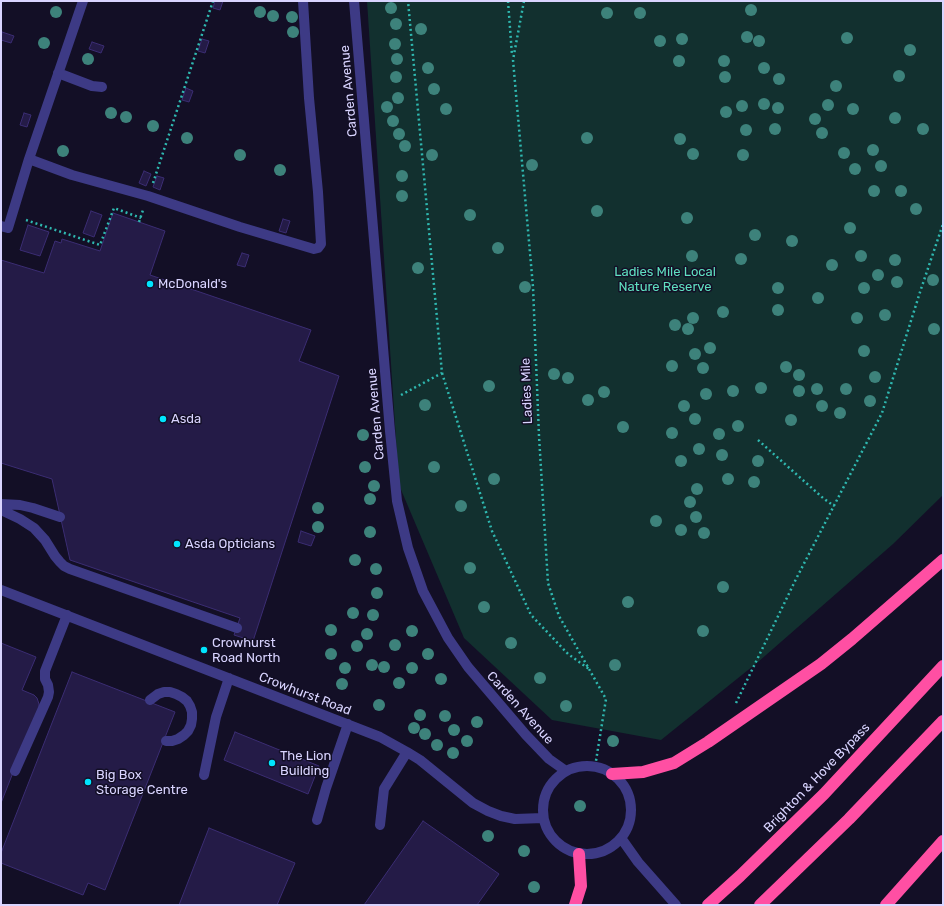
<!DOCTYPE html>
<style>
body{margin:0}
#map{position:relative;width:944px;height:906px;overflow:hidden;background:#130f26;font-family:Rubik,sans-serif}
canvas{display:block}
.frame{position:absolute;inset:0;border:2px solid #d9d4ff;pointer-events:none}
</style>
<div id="map">
<canvas width="944" height="906"></canvas>
<div class="frame"></div>
</div>
<script>
const ctx = document.querySelector('canvas').getContext('2d');
ctx.lineJoin = 'round';
function paint(path, color) {
  ctx.fillStyle = color;
  ctx.fill(path, 'evenodd');
}
function poly(rows) {
  const path = new Path2D();
  for (const r of rows) {
    if (r.length === 3) {
      path.moveTo(r[0] + r[2], r[1]);
      path.arc(r[0], r[1], r[2], 0, 2 * Math.PI);
      continue;
    }
    path.moveTo(r[0], r[1]);
    for (let i = 2; i < r.length; i += 2) path.lineTo(r[i], r[i + 1]);
  }
  return path;
}
function trace(path, color, width, dash) {
  ctx.strokeStyle = color;
  ctx.lineWidth = width;
  ctx.lineCap = dash ? 'butt' : 'round';
  ctx.setLineDash(dash || []);
  ctx.stroke(path);
}
function label(font, color, halo, rows, align = 'center') {
  ctx.font = font + ' Rubik,sans-serif';
  ctx.lineWidth = 3;
  ctx.setLineDash([]);
  ctx.textBaseline = 'middle';
  ctx.strokeStyle = halo;
  ctx.fillStyle = color;
  for (const [text, x, y, turn = 0] of rows) {
    ctx.save();
    ctx.translate(x, y);
    ctx.rotate((+turn || 0) * Math.PI / 180);
    ctx.textAlign = isNaN(turn) ? turn : align;
    if (halo) ctx.strokeText(text, 0, 0);
    ctx.fillText(text, 0, 0);
    ctx.restore();
  }
}
const green = poly([
 [367,1,943,1,943,495,893,544,758,662,661,740,552,720,464,638,399,485]
]);
const building = poly([
 [215,1,223,1,220,10,213,8,215,1],
 [2,32,14,36,11,43,1,40,2,32],
 [202,39,209,41,205,53,198,51,202,39],
 [92,42,104,46,101,53,89,49,92,42],
 [186,88,193,91,189,102,182,100,186,88],
 [24,113,31,115,27,127,20,125,24,113],
 [144,171,151,174,146,186,139,183,144,171],
 [157,176,164,178,160,190,153,187,157,176],
 [91,211,102,215,94,237,83,233,91,211],
 [113,213,165,231,150,275,311,330,299,361,339,376,253,641,234,635,240,618,70,560,52,479,1,463,1,260,44,273,55,241,61,243,62,239,100,251,113,213],
 [283,219,290,221,286,233,279,231,283,219],
 [28,225,49,232,40,256,20,250,28,225],
 [242,253,249,255,245,267,237,265,242,253],
 [301,531,315,536,311,546,298,542,301,531],
 [1,643,36,657,22,690,34,695,37,698,39,704,39,707,1,803,1,643],
 [72,672,175,712,105,890,88,883,83,895,1,863,1,853,72,672],
 [235,732,319,766,308,794,224,760,235,732],
 [423,821,499,874,477,905,364,905,423,821],
 [209,828,295,863,277,905,179,905,209,828]
]);
const path = poly([
 [508,1,512,55],
 [524,1,513,60,533,287,539,436,548,583,559,616,606,699,595,767],
 [153,183,213,1],
 [26,220,100,245,114,208,141,218],
 [139,222,143,210],
 [442,373,492,531,531,615,568,654,589,669],
 [401,395,442,373,408,1],
 [758,440,823,498,834,506],
 [736,703,796,579,882,413,921,289,943,224]
]);
const minor = poly([
 [83,1,29,159,72,175,148,196,240,227,314,249,318,248,321,244,318,192,309,98,303,1],
 [354,1,390,431,397,501,408,548,423,591,448,638,468,667,526,735,549,759,566,771],
 [58,73,92,86,102,87],
 [1,226,8,228,29,159],
 [1,504,20,505,33,508,60,517],
 [1,510,20,519,34,528,45,540,55,556,60,562,64,566,70,569,237,628],
 [1,590,380,737,407,752,420,760,473,803,488,811,501,816,515,819,543,818],
 [150,700,158,694,164,692,170,692,176,694,182,697,187,701,190,706,192,712,192,719,191,725,188,731,184,735,178,739,172,741,166,741],
 [587,810,44],
 [15,771,48,697,49,692,48,685,45,679,45,671,67,615],
 [204,775,216,717,229,678],
 [317,820,326,788,348,724],
 [380,825,384,789,407,752],
 [621,838,638,862,676,905]
]);
const highway = poly([
 [612,774,643,772,674,763,708,742,821,664,852,639,943,560],
 [575,905,581,886,579,854],
 [708,905,740,876,824,794,943,666],
 [760,905,849,819,943,721],
 [886,905,943,841]
]);
const trees = [
 [391,8],
 [751,10],
 [56,12],
 [260,12],
 [607,13],
 [640,13],
 [273,16],
 [292,17],
 [396,24],
 [421,29],
 [293,32],
 [747,37],
 [847,38],
 [682,39],
 [660,41],
 [759,41],
 [44,43],
 [395,44],
 [910,50],
 [88,59],
 [397,59],
 [679,61],
 [724,61],
 [428,68],
 [764,68],
 [899,76],
 [396,77],
 [725,77],
 [779,79],
 [836,86],
 [434,89],
 [398,98],
 [764,104],
 [828,105],
 [742,106],
 [387,107],
 [778,108],
 [446,109],
 [853,109],
 [726,112],
 [111,113],
 [126,117],
 [895,118],
 [815,119],
 [393,121],
 [153,126],
 [775,129],
 [923,129],
 [746,130],
 [822,133],
 [399,134],
 [187,138],
 [587,138],
 [680,139],
 [405,146],
 [873,150],
 [63,151],
 [844,153],
 [693,154],
 [240,155],
 [432,155],
 [743,155],
 [532,165],
 [881,166],
 [855,169],
 [280,170],
 [402,176],
 [874,191],
 [901,191],
 [402,196],
 [916,209],
 [597,211],
 [470,215],
 [687,218],
 [850,228],
 [755,235],
 [792,241],
 [498,248],
 [692,256],
 [861,256],
 [741,259],
 [895,260],
 [832,265],
 [418,268],
 [878,275],
 [933,280],
 [897,282],
 [525,287],
 [778,288],
 [864,288],
 [818,298],
 [778,310],
 [723,312],
 [885,315],
 [693,318],
 [857,318],
 [675,325],
 [688,329],
 [934,329],
 [710,348],
 [864,351],
 [695,354],
 [672,366],
 [786,367],
 [703,368],
 [554,374],
 [799,375],
 [875,377],
 [568,378],
 [489,386],
 [761,388],
 [817,389],
 [846,389],
 [733,391],
 [799,391],
 [604,392],
 [706,394],
 [588,400],
 [870,401],
 [425,405],
 [684,406],
 [822,406],
 [840,413],
 [695,419],
 [791,420],
 [738,426],
 [623,427],
 [672,433],
 [719,434],
 [363,435],
 [699,449],
 [722,455],
 [681,461],
 [758,461],
 [365,467],
 [434,467],
 [494,479],
 [728,479],
 [754,482],
 [374,486],
 [697,489],
 [370,499],
 [690,502],
 [461,506],
 [318,508],
 [696,517],
 [656,521],
 [318,527],
 [681,530],
 [370,532],
 [704,533],
 [355,560],
 [470,568],
 [376,569],
 [723,587],
 [377,593],
 [628,602],
 [484,607],
 [353,613],
 [373,615],
 [331,630],
 [412,631],
 [703,631],
 [367,634],
 [511,643],
 [395,645],
 [357,646],
 [331,654],
 [428,654],
 [372,665],
 [615,665],
 [384,667],
 [345,668],
 [412,668],
 [540,678],
 [441,679],
 [399,683],
 [342,684],
 [379,705],
 [566,706],
 [420,715],
 [445,716],
 [477,722],
 [414,728],
 [454,730],
 [425,734],
 [467,741],
 [613,741],
 [437,745],
 [453,753],
 [580,806],
 [488,836],
 [524,851],
 [534,887]
];
const markers = [
 [150,284,4,"#00e5ff"],
 [163,419,4,"#00e5ff"],
 [177,544,4,"#00e5ff"],
 [204,650,4,"#00e5ff"],
 [272,763,4,"#00e5ff"],
 [88,782,4,"#00e5ff"]
];
const streetNames = [
 ["Carden Avenue",349,91,-95],
 ["Ladies Mile",527,391,-92],
 ["Carden Avenue",376,414,-95],
 ["Crowhurst Road",305,694,21],
 ["Carden Avenue",520,708,48],
 ["Brighton & Hove Bypass",817,778,-46]
];
const parkNames = [
 ["Ladies Mile Local",665,272],
 ["Nature Reserve",665,287]
];
const poiNames = [
 ["McDonald's",158,284],
 ["Asda",171,419],
 ["Asda Opticians",185,544],
 ["Crowhurst",212,643],
 ["Road North",212,658],
 ["The Lion",280,756],
 ["Building",280,771],
 ["Big Box",96,775],
 ["Storage Centre",96,790]
];
paint(green, '#12302f');
paint(building, '#241b47');
trace(building, '#3b2d73', 1);
trace(path, '#2fb8b0', 2.5, [2, 3]);
trace(minor, '#3d3a85', 10);
trace(highway, '#ff4fa3', 12);
ctx.fillStyle = '#3d827b';
for (const [x, y] of trees) {
  ctx.beginPath();
  ctx.arc(x, y, 6, 0, 2 * Math.PI);
  ctx.fill();
}
for (const [x, y, r, color] of markers) {
  const dot = new Path2D();
  dot.arc(x, y, r, 0, 2 * Math.PI);
  ctx.fillStyle = color;
  ctx.fill(dot);
  trace(dot, '#130f26', 1.5);
}
label('13px', '#d9d4ff', '#130f26', streetNames);
label('13px', '#5fe0c0', '#130f26', parkNames);
label('13px', '#d9d4ff', '#130f26', poiNames, 'left');
</script>
